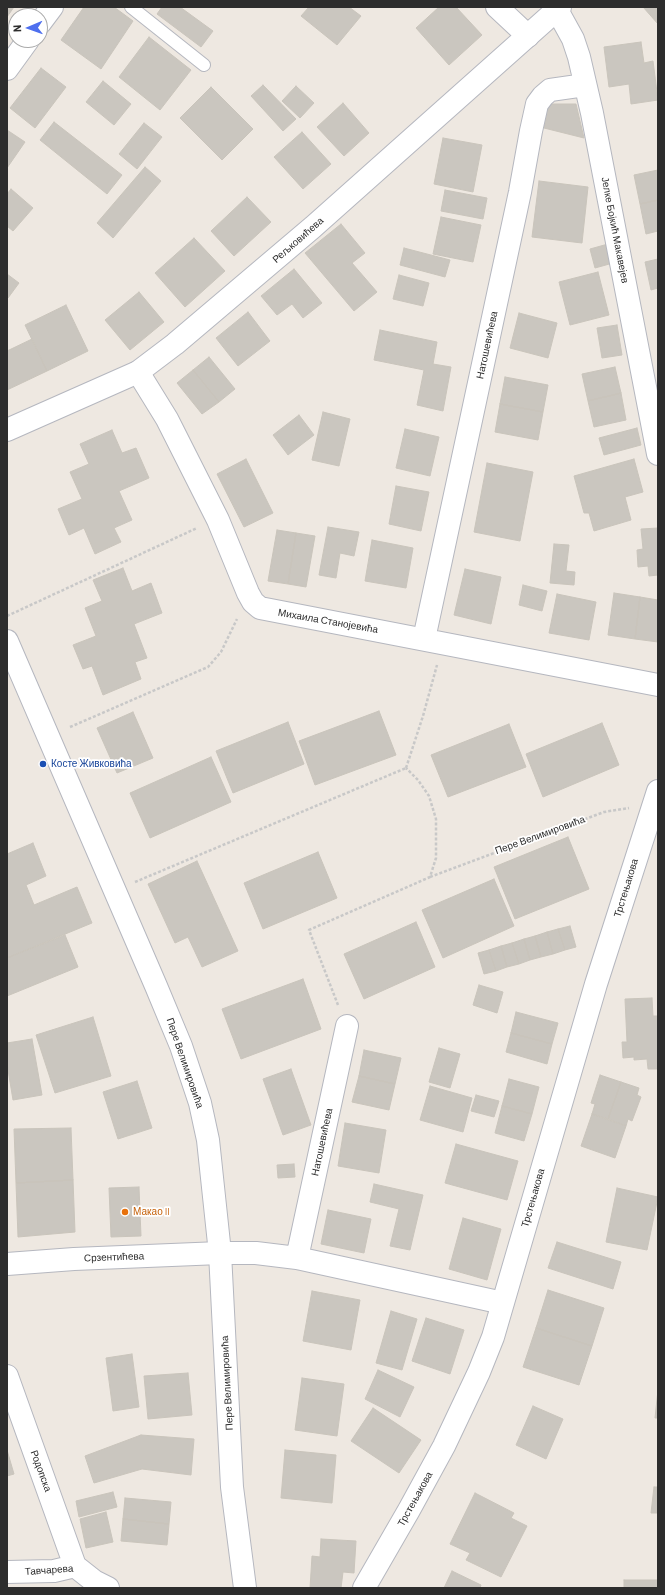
<!DOCTYPE html>
<meta charset="utf-8">
<style>
body{margin:0}
#map{position:relative;width:665px;height:1595px;overflow:hidden;background:#eee8e1;font-family:Barlow,sans-serif}
canvas{display:block}
.frame{position:absolute;inset:0;border:8px solid #2d2d2d;pointer-events:none}
.north{position:absolute;left:8px;top:8px;width:40px;height:40px;box-sizing:border-box;background:#fff;border:1px solid #ababab;border-radius:50%;rotate:268deg;font-size:11px;font-weight:700;line-height:16px;text-align:center;color:#2d2d2d}
.north::after{content:'';display:block;margin:auto;width:14px;height:18px;background:#4e6fee;clip-path:polygon(50% 0,100% 100%,50% 72%,0 100%)}
</style>
<div id="map">
<canvas width="665" height="1595"></canvas>
<div class="frame"></div>
<div class="north">N</div>
</div>
<script>
const ctx = document.querySelector('canvas').getContext('2d');
ctx.lineJoin = 'round';
function paint(path, color) {
  ctx.fillStyle = color;
  ctx.fill(path, 'evenodd');
}
function poly(rows) {
  const path = new Path2D();
  for (const r of rows) {
    path.moveTo(r[0], r[1]);
    for (let i = 2; i < r.length; i += 2) path.lineTo(r[i], r[i + 1]);
  }
  return path;
}
function trace(path, color, width, dash) {
  ctx.strokeStyle = color;
  ctx.lineWidth = width;
  ctx.lineCap = dash ? 'butt' : 'round';
  ctx.setLineDash(dash || []);
  ctx.stroke(path);
}
function label(font, color, halo, rows, align = 'center') {
  ctx.font = font + ' Barlow,sans-serif';
  ctx.lineWidth = 3.5;
  ctx.setLineDash([]);
  ctx.textBaseline = 'middle';
  ctx.strokeStyle = halo;
  ctx.fillStyle = color;
  for (const [text, x, y, turn = 0] of rows) {
    ctx.save();
    ctx.translate(x, y);
    ctx.rotate((+turn || 0) * Math.PI / 180);
    ctx.textAlign = isNaN(turn) ? turn : align;
    if (halo) ctx.strokeText(text, 0, 0);
    ctx.fillText(text, 0, 0);
    ctx.restore();
  }
}
const building = poly([
 [7,7,14,7,7,17,7,7],
 [84,7,114,7,133,21,101,69,61,40,84,7],
 [162,7,180,7,213,31,201,47,157,14,162,7],
 [309,7,349,7,361,16,337,45,301,16,309,7],
 [439,7,456,7,482,35,449,65,416,28,439,7],
 [643,7,658,7,658,24,643,7],
 [149,37,191,70,160,110,119,77,149,37],
 [641,42,644,63,653,61,658,100,631,104,629,84,609,87,604,47,641,42],
 [41,68,66,87,35,128,10,108,41,68],
 [103,81,131,104,114,125,86,102,103,81],
 [263,85,296,119,283,131,251,96,263,85],
 [296,86,314,103,300,118,282,101,296,86],
 [211,87,253,129,222,160,180,118,211,87],
 [343,103,369,133,344,156,317,127,343,103],
 [549,104,576,104,584,138,544,128,549,104],
 [54,122,122,175,107,194,40,140,54,122],
 [144,123,162,137,137,169,119,154,144,123],
 [7,130,25,142,7,168,7,130],
 [302,132,331,164,303,189,274,157,302,132],
 [443,138,482,145,473,192,434,184,443,138],
 [145,167,161,181,113,238,97,223,145,167],
 [658,170,658,200,640,204,634,175,658,170],
 [539,181,588,187,582,243,532,237,539,181],
 [11,189,33,208,13,231,7,226,7,194,11,189],
 [445,190,487,198,483,219,441,211,445,190],
 [247,197,271,222,234,256,211,231,247,197],
 [658,200,658,231,646,234,640,204,658,200],
 [441,217,481,225,473,262,433,254,441,217],
 [341,224,365,253,352,263,377,292,354,311,305,253,341,224],
 [194,238,225,271,185,307,155,273,194,238],
 [608,244,613,263,595,268,590,249,608,244],
 [404,248,450,260,445,277,400,265,404,248],
 [658,259,658,288,651,290,645,262,658,259],
 [294,269,322,303,303,318,292,304,277,315,261,296,294,269],
 [598,272,609,315,570,325,559,282,598,272],
 [7,274,19,283,8,298,7,298,7,274],
 [399,275,429,283,423,306,393,299,399,275],
 [139,292,164,322,130,350,105,320,139,292],
 [66,305,88,351,47,371,25,325,66,305],
 [248,312,270,341,238,366,216,338,248,312],
 [519,313,557,323,548,358,510,348,519,313],
 [617,325,622,355,602,358,597,328,617,325],
 [380,330,437,342,433,364,451,367,443,411,417,405,424,370,374,360,380,330],
 [32,339,47,371,7,390,7,351,32,339],
 [209,357,235,389,219,402,193,370,209,357],
 [615,367,621,393,588,401,582,374,615,367],
 [193,370,219,402,202,414,177,383,193,370],
 [505,377,548,385,543,412,500,404,505,377],
 [621,393,626,420,594,427,588,401,621,393],
 [500,404,543,412,538,440,495,432,500,404],
 [323,412,350,419,339,466,312,460,323,412],
 [299,415,314,435,288,455,273,435,299,415],
 [637,428,641,445,604,455,599,438,637,428],
 [405,429,439,437,430,476,396,468,405,429],
 [112,430,122,453,136,448,149,478,119,491,132,520,114,528,121,542,95,554,84,528,69,535,58,509,82,499,70,472,89,464,80,444,112,430],
 [246,459,273,513,244,527,217,474,246,459],
 [634,459,643,492,625,497,631,520,594,531,589,513,584,513,574,476,634,459],
 [487,463,533,472,520,541,474,532,487,463],
 [396,486,429,492,421,531,389,524,396,486],
 [328,527,359,532,354,556,340,553,336,578,319,575,328,527],
 [658,528,658,575,649,576,648,566,638,567,637,550,643,549,641,529,658,528],
 [277,530,296,533,288,584,268,581,277,530],
 [296,533,315,536,306,587,288,584,296,533],
 [372,540,413,548,406,588,365,581,372,540],
 [554,544,569,545,566,571,575,572,574,585,550,583,554,544],
 [123,568,132,591,151,583,162,613,134,624,147,658,135,662,141,679,103,695,92,666,83,669,73,645,96,636,85,608,102,601,93,580,123,568],
 [465,569,501,577,491,624,454,615,465,569],
 [523,585,547,591,542,611,519,605,523,585],
 [614,593,640,597,635,639,608,635,614,593],
 [557,594,596,602,589,640,549,633,557,594],
 [640,597,658,600,658,642,635,639,640,597],
 [379,711,396,755,315,785,299,741,379,711],
 [133,712,153,758,117,773,97,728,133,712],
 [288,722,304,764,233,793,216,751,288,722],
 [602,723,619,765,543,797,526,754,602,723],
 [509,724,526,767,448,797,431,755,509,724],
 [211,757,231,802,150,838,130,793,211,757],
 [568,837,589,889,515,919,494,867,568,837],
 [33,843,46,876,26,885,34,905,77,887,92,923,7,958,7,854,33,843],
 [318,852,337,898,263,929,244,883,318,852],
 [197,861,238,951,202,967,188,937,175,943,148,884,197,861],
 [494,879,514,926,443,958,422,910,494,879],
 [416,922,435,967,364,999,344,954,416,922],
 [570,926,576,947,565,950,558,929,570,926],
 [558,929,565,950,553,954,547,932,558,929],
 [547,932,553,954,541,957,535,936,547,932],
 [65,935,78,967,7,996,7,958,65,935],
 [535,936,541,957,530,960,524,939,535,936],
 [524,939,530,960,519,964,512,943,524,939],
 [512,943,519,964,507,967,501,946,512,943],
 [501,946,507,967,496,971,489,950,501,946],
 [489,950,496,971,484,974,478,953,489,950],
 [303,979,321,1029,241,1059,222,1009,303,979],
 [479,985,503,992,497,1013,473,1005,479,985],
 [652,998,653,1016,658,1016,658,1069,648,1069,647,1059,634,1060,634,1057,623,1058,622,1042,627,1042,625,999,652,998],
 [516,1012,558,1023,552,1044,511,1033,516,1012],
 [93,1017,111,1076,55,1093,36,1035,93,1017],
 [511,1033,552,1044,547,1064,506,1052,511,1033],
 [32,1039,42,1095,13,1100,7,1064,7,1043,32,1039],
 [439,1048,460,1054,450,1088,429,1082,439,1048],
 [364,1050,401,1058,395,1084,359,1076,364,1050],
 [291,1069,311,1125,283,1135,263,1079,291,1069],
 [600,1075,621,1082,608,1119,592,1114,595,1104,591,1103,600,1075],
 [359,1076,395,1084,389,1110,352,1102,359,1076],
 [509,1079,539,1087,532,1114,502,1106,509,1079],
 [137,1081,152,1128,118,1139,103,1092,137,1081],
 [621,1082,639,1088,637,1095,641,1097,632,1121,628,1119,626,1126,608,1119,621,1082],
 [430,1086,472,1098,463,1132,420,1120,430,1086],
 [476,1095,499,1101,494,1117,471,1111,476,1095],
 [502,1106,532,1114,524,1141,495,1133,502,1106],
 [592,1114,626,1126,615,1158,581,1146,592,1114],
 [345,1123,386,1130,379,1173,338,1166,345,1123],
 [71,1128,73,1180,16,1183,14,1129,71,1128],
 [456,1144,518,1161,507,1200,445,1183,456,1144],
 [294,1164,295,1177,278,1178,277,1165,294,1164],
 [73,1180,75,1232,18,1237,16,1183,73,1180],
 [374,1184,423,1195,410,1250,390,1246,399,1209,370,1202,374,1184],
 [139,1187,141,1236,111,1237,109,1188,139,1187],
 [617,1188,658,1197,647,1250,606,1242,617,1188],
 [328,1210,371,1219,364,1253,321,1244,328,1210],
 [463,1218,501,1229,487,1280,449,1269,463,1218],
 [557,1242,621,1262,613,1289,548,1268,557,1242],
 [548,1290,604,1308,592,1346,536,1328,548,1290],
 [312,1291,360,1300,351,1350,303,1341,312,1291],
 [391,1311,417,1319,402,1370,376,1363,391,1311],
 [426,1318,464,1330,450,1374,412,1361,426,1318],
 [536,1328,592,1346,579,1385,523,1367,536,1328],
 [132,1354,139,1407,113,1411,106,1358,132,1354],
 [378,1370,414,1387,400,1417,365,1399,378,1370],
 [188,1373,192,1415,148,1419,144,1376,188,1373],
 [302,1378,344,1384,337,1436,295,1430,302,1378],
 [658,1390,658,1418,655,1418,658,1390],
 [533,1406,563,1419,546,1459,516,1445,533,1406],
 [373,1408,421,1440,399,1473,351,1441,373,1408],
 [141,1435,194,1439,191,1475,142,1469,94,1483,85,1456,141,1435],
 [7,1450,14,1474,7,1476,7,1450],
 [285,1450,336,1455,332,1503,281,1498,285,1450],
 [654,1487,658,1487,658,1513,651,1513,654,1487],
 [113,1492,117,1507,79,1517,76,1501,113,1492],
 [475,1493,514,1513,511,1518,527,1526,501,1577,466,1560,470,1553,450,1544,475,1493],
 [125,1498,171,1502,169,1524,123,1519,125,1498],
 [106,1512,113,1542,86,1548,80,1519,106,1512],
 [123,1519,169,1524,167,1545,121,1541,123,1519],
 [321,1539,356,1541,354,1573,343,1572,341,1588,310,1588,312,1556,320,1557,321,1539],
 [452,1571,481,1585,480,1588,444,1588,452,1571],
 [624,1580,658,1580,658,1588,624,1588,624,1580]
]);
const path = poly([
 [7,616,197,528],
 [70,727,208,667,221,652,237,619],
 [406,768,423,716,437,665],
 [430,877,604,812,629,808],
 [135,882,406,768],
 [338,1005,309,930,430,877,436,858,436,819,429,796,418,780,406,768]
]);
const lane = poly([
 [131,7,204,65]
]);
const street = poly([
 [497,7,528,36],
 [557,10,573,39,579,57,592,113,658,454],
 [40,23,52,7],
 [7,69,28,40],
 [138,372,167,419,218,520,248,593,253,602,260,608,658,685],
 [424,639,520,192,531,131,537,104,543,96,550,90,585,85],
 [297,1258,347,1026],
 [7,1264,74,1259,220,1253,256,1253,297,1258,503,1303],
 [7,1376,75,1566,94,1581,108,1588],
 [7,1572,54,1571,75,1566],
 [364,1588,409,1510,444,1446,479,1372,493,1337,596,984,658,791]
]);
const secondary = poly([
 [7,430,138,372,175,344,313,227,560,7],
 [7,641,156,986,181,1046,200,1103,208,1140,220,1253,232,1487,245,1588]
]);
const markers = [
 [43,764,4,"#1a4fb4"],
 [125,1212,4,"#e8710a"]
];
const streetNames = [
 ["Јелке Бојкић Макавејев",615,230,79],
 ["Рељковићева",298,240,-41],
 ["Натошевићева",487,345,-78],
 ["Михаила Станојевића",328,621,10],
 ["Пере Велимировића",540,835,-20],
 ["Трстењакова",626,888,-73],
 ["Пере Велимировића",185,1063,71],
 ["Натошевићева",322,1142,-78],
 ["Трстењакова",533,1198,-74],
 ["Срзентићева",114,1257,-2],
 ["Пере Велимировића",227,1383,-93],
 ["Родопска",41,1471,70],
 ["Трстењакова",415,1499,-61],
 ["Тавчарева",49,1570,-4]
];
const transitNames = [
 ["Косте Живковића",51,764]
];
const foodNames = [
 ["Макао II",133,1212]
];
paint(building, '#cac6bf');
trace(building, '#c9c4bb', 1);
trace(lane, '#b5b7bf', 14);
trace(street, '#b5b7bf', 24);
trace(secondary, '#b5b7bf', 24);
trace(path, '#c8c8c8', 2.5, [3, 2]);
trace(lane, '#fff', 12);
trace(street, '#fff', 22);
trace(secondary, '#fff', 22);
for (const [x, y, r, color] of markers) {
  const dot = new Path2D();
  dot.arc(x, y, r, 0, 2 * Math.PI);
  ctx.fillStyle = color;
  ctx.fill(dot);
  trace(dot, '#fff', 1.5);
}
label('10px', '#2d2d2d', '#fff', streetNames);
label('10px', '#164399', '#fff', transitNames, 'left');
label('10px', '#c56008', '#fff', foodNames, 'left');
</script>
